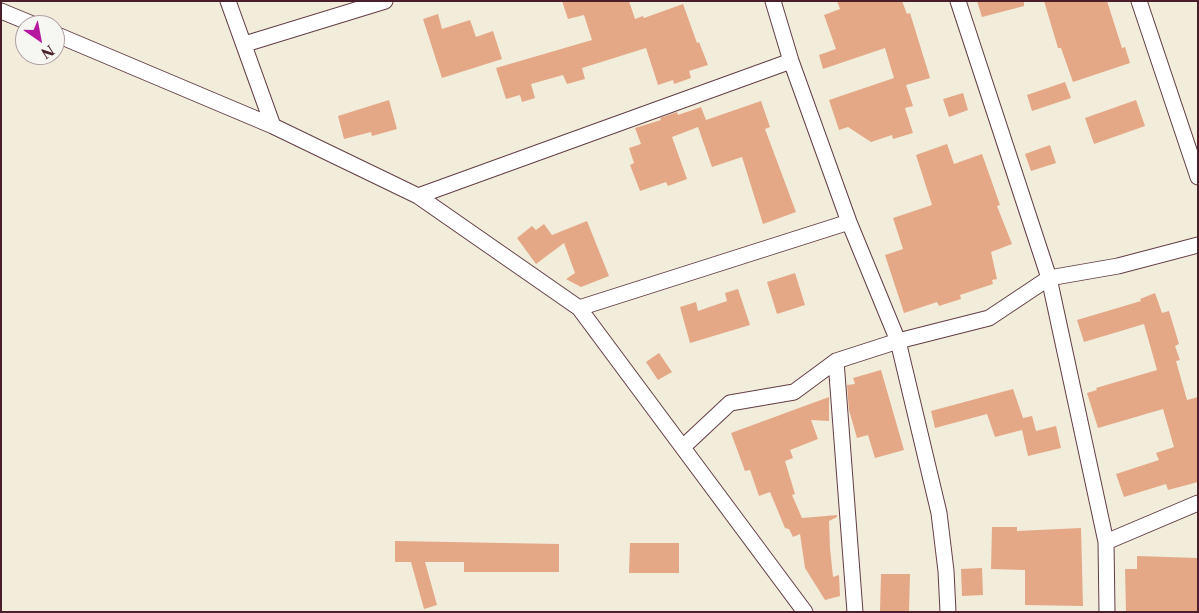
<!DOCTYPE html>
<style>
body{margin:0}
#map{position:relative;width:1199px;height:613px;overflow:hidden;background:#f2ecdb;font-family:"Libre Caslon Text",serif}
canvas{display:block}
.frame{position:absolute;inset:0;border:2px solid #4a1f2b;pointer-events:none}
.north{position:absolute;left:15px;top:15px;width:50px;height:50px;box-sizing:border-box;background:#f6f6f2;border:1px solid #b1a0a2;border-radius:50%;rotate:147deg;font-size:14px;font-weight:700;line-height:20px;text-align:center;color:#4a1f2b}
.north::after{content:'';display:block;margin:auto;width:18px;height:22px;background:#b5179e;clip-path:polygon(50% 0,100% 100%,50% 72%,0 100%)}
</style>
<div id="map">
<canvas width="1199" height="613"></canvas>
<div class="frame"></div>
<div class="north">N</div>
</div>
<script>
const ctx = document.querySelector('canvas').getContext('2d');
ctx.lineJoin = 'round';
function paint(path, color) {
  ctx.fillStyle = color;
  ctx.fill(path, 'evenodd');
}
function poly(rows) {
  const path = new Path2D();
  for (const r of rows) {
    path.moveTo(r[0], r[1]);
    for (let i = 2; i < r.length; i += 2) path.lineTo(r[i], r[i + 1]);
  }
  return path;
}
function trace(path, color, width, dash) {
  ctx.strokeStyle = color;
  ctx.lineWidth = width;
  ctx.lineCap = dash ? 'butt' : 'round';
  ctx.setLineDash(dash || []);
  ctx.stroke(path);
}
const building = poly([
 [562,1,629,1,635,19,643,16,644,18,683,4,697,43,699,42,708,65,689,71,691,78,674,84,673,80,658,85,646,48,582,68,585,79,567,84,563,75,531,84,535,98,522,102,520,95,506,99,496,68,592,40,584,15,568,19],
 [837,1,902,1,907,14,910,13,930,78,906,85,913,106,905,108,913,133,893,139,892,135,871,142,848,127,839,130,829,100,894,78,885,48,823,69,819,55,836,49,824,15,840,9],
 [977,1,1024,1,1024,6,982,17],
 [1044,1,1107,1,1122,48,1125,47,1130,63,1073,82,1061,48,1058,48],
 [438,14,442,29,470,20,476,37,493,31,502,59,442,78,423,19],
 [1065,82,1071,98,1032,111,1027,95],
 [963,93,968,110,949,117,943,99],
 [389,100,397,129,372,136,371,132,344,139,338,116],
 [1136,100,1145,126,1094,144,1085,118],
 [761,101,770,127,765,129,796,212,763,224,742,157,712,167,698,127,672,137,687,179,668,186,666,182,640,191,630,165,634,163,629,148,641,144,635,128,661,120,660,118,677,112,678,115,701,107,706,120],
 [947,144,954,164,982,154,1000,205,997,206,1012,244,991,252,997,279,992,280,993,284,960,295,961,299,945,304,939,306,937,302,904,313,885,255,903,249,893,218,932,205,916,155],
 [1050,145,1056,163,1031,171,1025,154],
 [587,221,609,276,581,287,566,279,575,273,564,243,536,264,517,238,532,226,536,230,544,224,552,235],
 [795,273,805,305,777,314,767,282],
 [738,289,750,325,690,343,680,307,696,302,698,311,727,301,725,293],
 [1155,293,1162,313,1169,311,1179,344,1175,346,1180,360,1176,361,1187,400,1198,397,1198,482,1168,490,1166,484,1124,497,1116,474,1159,460,1156,453,1174,447,1163,409,1098,428,1087,393,1097,390,1096,388,1157,370,1144,324,1084,342,1077,320,1141,301,1140,299],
 [659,353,672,372,658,380,646,362],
 [881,370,904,450,875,458,868,435,857,438,849,410,847,385,855,384,853,378],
 [1013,389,1023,418,1032,416,1036,431,1056,426,1061,448,1028,456,1022,430,995,437,987,414,935,428,931,411],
 [829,397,829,421,811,420,818,439,790,450,793,458,785,461,795,494,792,495,802,518,837,515,837,517,829,521,830,548,833,577,839,575,840,596,825,600,805,568,800,534,793,537,789,529,785,528,770,492,759,496,750,470,745,471,731,433],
 [992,527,1017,527,1017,531,1081,528,1083,606,1025,605,1025,570,991,569],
 [395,541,559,544,559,572,464,572,464,562,425,562,437,605,424,609,411,562,395,562],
 [630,543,679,543,679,573,629,573],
 [1137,556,1198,558,1198,612,1126,612,1125,569,1137,569],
 [982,568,983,595,962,596,961,569],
 [881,574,910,574,909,611,880,611]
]);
const minor = poly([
 [228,1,273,126],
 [773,1,791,61,849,222,898,341,939,513,946,571,948,612],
 [958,1,1049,278,1106,542],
 [1139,1,1198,177],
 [1,11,35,25],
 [55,34,273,126,418,196,579,308,805,612],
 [245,44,385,1],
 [418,196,791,61],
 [579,308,849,222],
 [836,361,855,612],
 [683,447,730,403,794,392,836,361,898,341,989,318,1049,278,1118,266,1198,245],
 [1107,612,1106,542,1198,503]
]);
paint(building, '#e4a886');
trace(minor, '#633e45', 17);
trace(minor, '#fff', 15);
</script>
